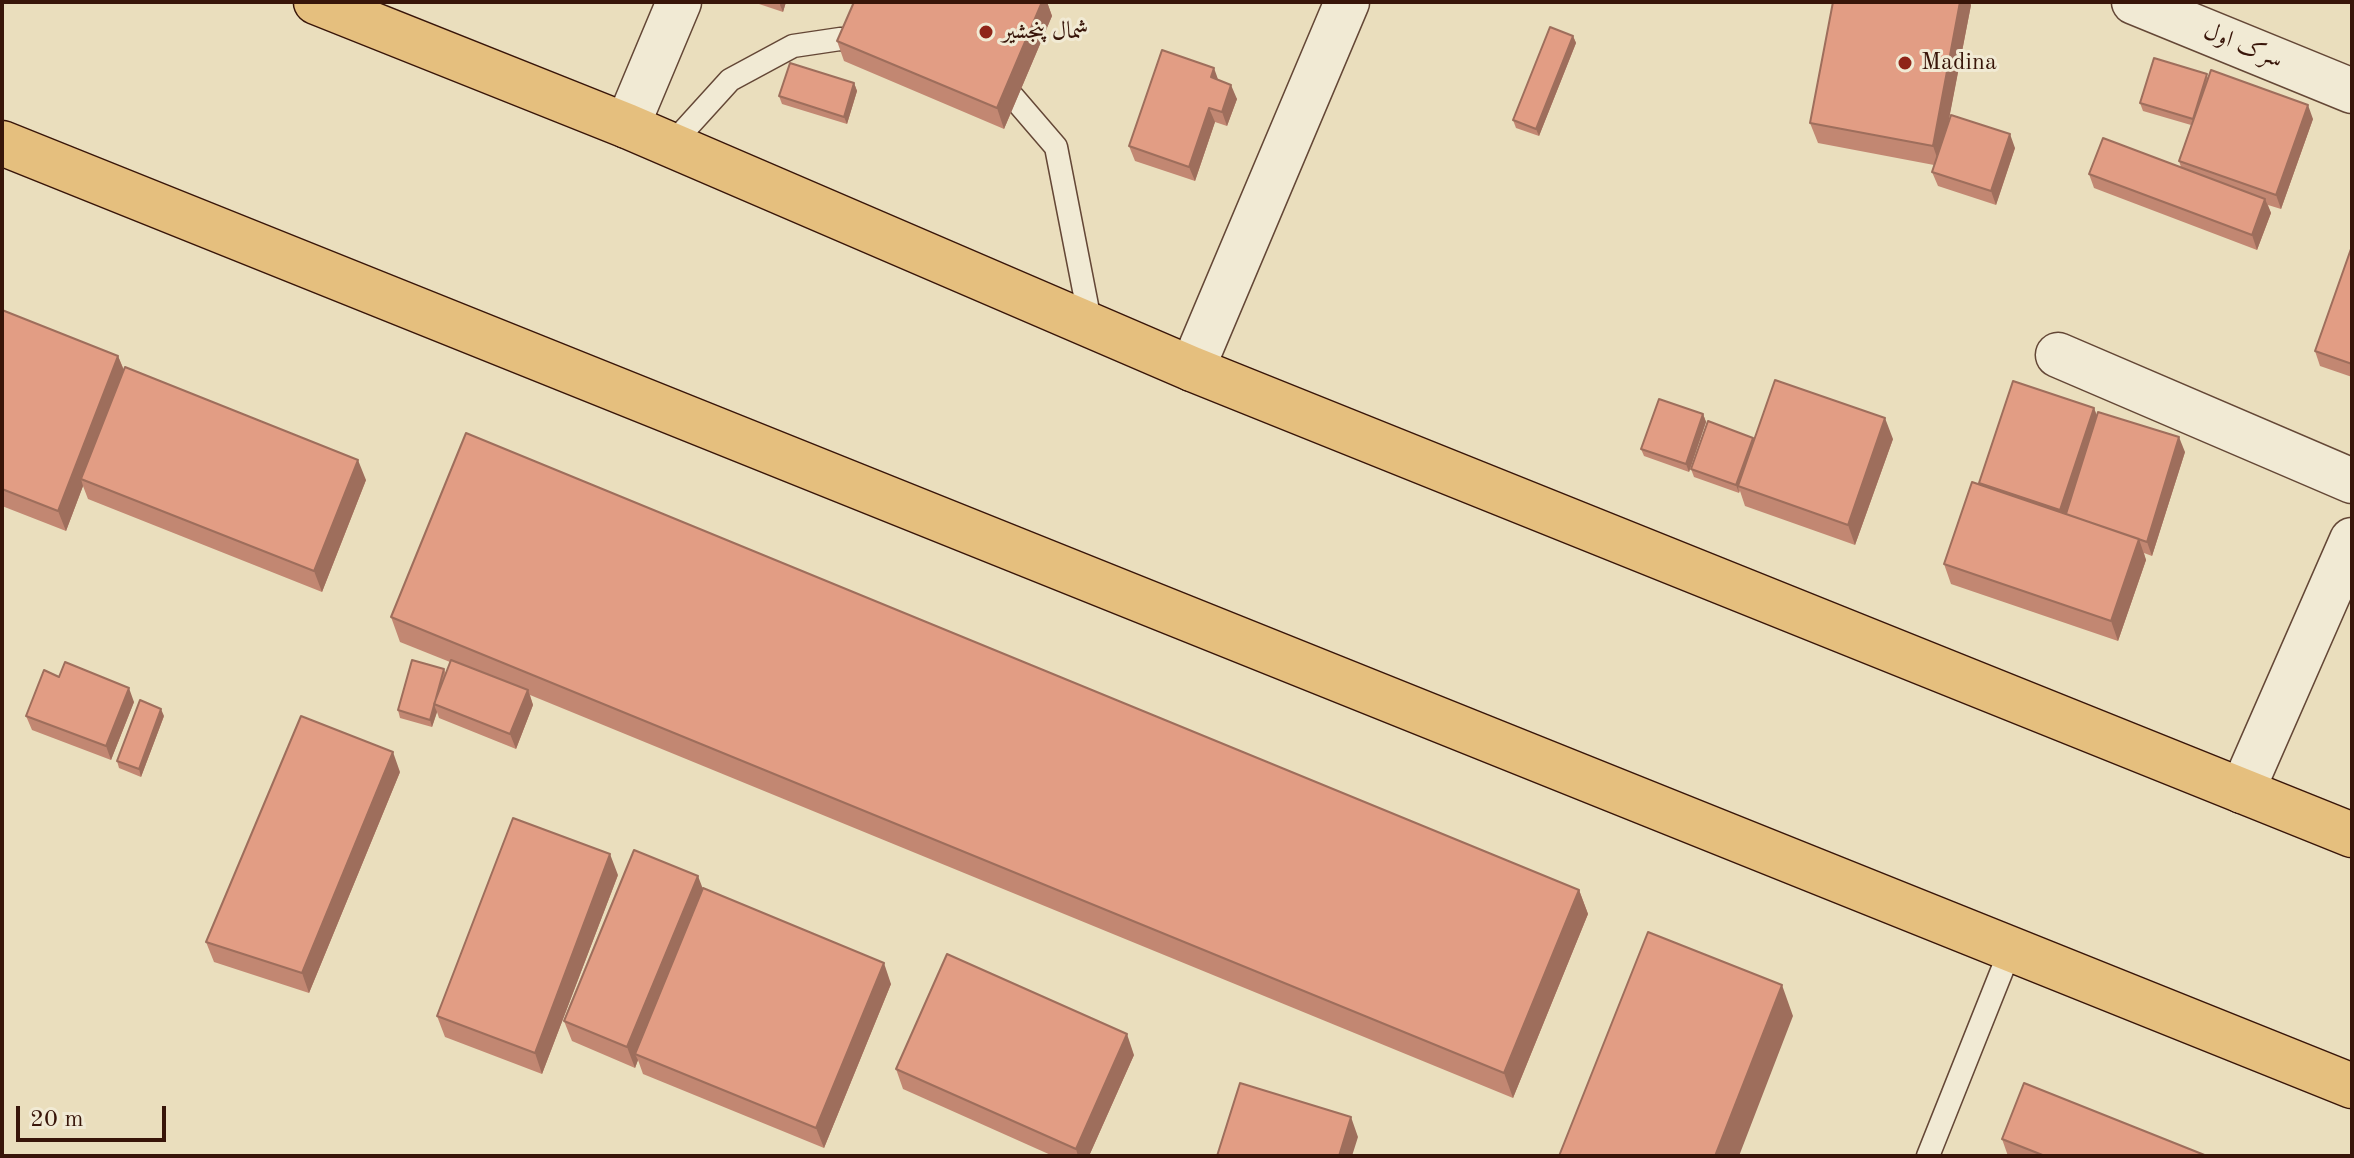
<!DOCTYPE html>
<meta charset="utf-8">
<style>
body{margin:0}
#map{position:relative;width:2354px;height:1158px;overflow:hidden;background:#eadebd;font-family:"Old Standard TT",serif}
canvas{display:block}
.frame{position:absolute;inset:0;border:4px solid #381509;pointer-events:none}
.scale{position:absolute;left:16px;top:1106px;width:150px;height:36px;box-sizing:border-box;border:4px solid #381509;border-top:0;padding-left:10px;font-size:24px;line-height:28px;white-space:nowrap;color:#381509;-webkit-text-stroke:6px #f1ead4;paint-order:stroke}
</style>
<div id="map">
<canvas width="2354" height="1158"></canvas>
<div class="frame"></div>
<div class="scale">20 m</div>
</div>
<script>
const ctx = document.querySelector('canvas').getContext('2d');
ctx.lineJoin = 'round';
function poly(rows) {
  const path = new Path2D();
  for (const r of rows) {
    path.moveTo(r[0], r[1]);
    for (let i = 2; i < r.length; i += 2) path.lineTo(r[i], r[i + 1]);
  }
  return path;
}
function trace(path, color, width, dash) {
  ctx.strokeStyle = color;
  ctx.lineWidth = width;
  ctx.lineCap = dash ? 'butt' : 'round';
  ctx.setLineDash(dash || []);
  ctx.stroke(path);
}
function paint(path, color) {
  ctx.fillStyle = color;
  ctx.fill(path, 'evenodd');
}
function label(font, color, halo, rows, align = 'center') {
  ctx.font = font + ' "Old Standard TT",Amiri,serif';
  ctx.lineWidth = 6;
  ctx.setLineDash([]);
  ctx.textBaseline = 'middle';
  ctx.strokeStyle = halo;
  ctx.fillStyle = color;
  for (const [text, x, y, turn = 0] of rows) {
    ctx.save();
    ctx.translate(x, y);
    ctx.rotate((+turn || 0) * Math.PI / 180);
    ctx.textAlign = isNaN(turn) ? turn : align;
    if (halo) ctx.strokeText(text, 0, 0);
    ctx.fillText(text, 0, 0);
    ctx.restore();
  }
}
const lane = poly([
 [993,87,1013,97,1056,147,1091,326],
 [671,145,730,80,793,46,840,39,868,42],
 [1928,1156,2011,948]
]);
const street = poly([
 [2134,2,2352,91],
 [627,126,679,2],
 [2058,355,2352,481],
 [1192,369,1347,2],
 [2242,791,2352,540]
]);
const primary = poly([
 [316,2,627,126,1192,369,2352,835],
 [2,143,2352,1086]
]);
const wall = poly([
 [753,2,786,2,783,12],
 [854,2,1047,2,1052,16,1004,129,844,61,837,41],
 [1971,5,1948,123,2015,148,1996,205,1938,186,1932,172,1934,165,1818,143,1810,123],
 [1573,36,1576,43,1539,136,1516,128,1513,120],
 [2208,77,2313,119,2281,209,2268,205,2271,213,2257,250,2094,188,2089,174,2181,167,2179,161,2191,125,2143,111,2140,103],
 [1219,80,1237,99,1227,126,1215,122,1195,181,1135,161,1129,146],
 [854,83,857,91,847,124,782,104,779,96],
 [2352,246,2352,377,2320,366,2315,351],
 [2,310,118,356,124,370,366,480,322,592,88,499,83,486,66,531,2,506],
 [2094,408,2097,416,2185,452,2152,556,2144,553,2146,560,2118,641,1951,584,1944,564,1980,485],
 [1703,414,1706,422,1689,472,1644,456,1641,449],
 [1753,438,1754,440,1893,439,1855,545,1745,506,1740,491,1739,493,1694,477,1691,469],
 [391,617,1579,890,1588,914,1513,1098,530,695,533,705,516,749,439,718,437,712,432,727,400,718,398,710,444,669,446,674,450,662,400,642],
 [59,677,134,702,111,760,32,730,26,716],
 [164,716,141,777,119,768,117,761],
 [400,772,309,993,214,962,206,942],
 [618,875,542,1074,445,1037,437,1016],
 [703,889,891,984,824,1148,643,1074,638,1060,635,1068,572,1041,564,1021],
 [1134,1055,1089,1156,1053,1156,903,1089,896,1069],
 [2002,1139,2207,1156,2008,1156]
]);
const shadedWall = poly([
 [781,2,786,2,783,12,780,5],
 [1042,2,1047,2,1052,16,1004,129,997,108],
 [1960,2,1970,2,1971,5,1940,166,1933,146],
 [1573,36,1576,43,1539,136,1536,129],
 [1214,68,1219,82,1211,77],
 [854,83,857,91,847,124,844,117],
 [1231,85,1237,99,1227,126,1222,112],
 [2308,105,2313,119,2281,209,2276,195],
 [1209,108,1215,122,1195,181,1189,167],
 [2010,134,2015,148,1996,205,1991,191],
 [2265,199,2271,213,2257,250,2252,235],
 [118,356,126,376,81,479,83,486,66,531,58,511],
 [2094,408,2099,422,2066,524,2060,510],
 [1703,414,1706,422,1689,472,1686,464],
 [1885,418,1893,439,1855,545,1848,525],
 [2179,437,2185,452,2152,556,2147,542],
 [1753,438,1756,445,1738,486,1739,493,1736,485],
 [358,460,366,480,322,592,314,571],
 [2139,539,2146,560,2118,641,2111,621],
 [129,688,134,702,111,760,106,746],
 [528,690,533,705,516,749,510,734],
 [434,705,437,712,432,727,430,720],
 [161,709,164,716,141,777,139,769],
 [393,752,400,772,309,993,302,973],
 [610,854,618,875,542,1074,535,1053],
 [698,876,706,897,635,1054,638,1060,635,1068,627,1047],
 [1579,890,1588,914,1513,1098,1504,1073],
 [884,963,891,984,824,1148,816,1128],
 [1782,985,1793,1016,1739,1156,1715,1156],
 [1127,1034,1134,1055,1089,1156,1078,1156,1076,1149],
 [1351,1117,1358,1137,1352,1156,1339,1156]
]);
const building = poly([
 [854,2,1042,2,997,108,837,41,854,2],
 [1833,2,1960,2,1933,146,1810,123,1833,2],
 [1550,27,1573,36,1536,129,1513,120,1550,27],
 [1162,50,1214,68,1211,77,1231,85,1222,112,1209,108,1189,167,1129,146,1162,50],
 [2154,58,2207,74,2193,119,2140,103,2154,58],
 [790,63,854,83,844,117,779,96,790,63],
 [2211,70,2308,105,2276,195,2179,161,2211,70],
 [1951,115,2010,134,1991,191,1932,172,1951,115],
 [2103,138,2265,199,2252,235,2089,174,2103,138],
 [2352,246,2352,364,2315,351,2352,246],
 [2,310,118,356,58,511,2,489,2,310],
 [125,367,358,460,314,571,81,479,125,367],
 [1775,380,1885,418,1848,525,1738,486,1775,380],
 [2013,381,2094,408,2060,510,1979,483,2013,381],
 [1659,399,1703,414,1686,464,1641,449,1659,399],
 [2098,412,2179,437,2147,542,2066,514,2098,412],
 [1708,421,1753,438,1736,485,1691,469,1708,421],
 [466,433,1579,890,1504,1073,391,617,466,433],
 [1972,482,2139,539,2111,621,1944,564,1972,482],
 [412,660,444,669,430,720,398,710,412,660],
 [451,660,528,690,510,734,434,704,451,660],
 [65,662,129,688,106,746,26,716,44,670,59,677,65,662],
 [140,700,161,709,139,769,117,761,140,700],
 [301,716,393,752,302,973,206,942,301,716],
 [513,818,610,854,535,1053,437,1016,513,818],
 [634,850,698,876,627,1047,564,1021,634,850],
 [703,888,884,963,816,1128,635,1054,703,888],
 [1648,932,1782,985,1715,1156,1559,1156,1648,932],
 [947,954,1127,1034,1076,1149,896,1069,947,954],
 [1240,1083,1351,1117,1339,1156,1217,1156,1240,1083],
 [2024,1083,2207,1156,2045,1156,2002,1139,2024,1083]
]);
const markers = [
 [986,32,8,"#8f2418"],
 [1905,63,8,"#8f2418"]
];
const poiNames = [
 ["شمال پنجشیر",1002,32],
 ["Madina",1921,63]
];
const streetNames = [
 ["سرک‌ اول",2243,46,22]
];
trace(lane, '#644736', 25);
trace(street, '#644736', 47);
trace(primary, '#381509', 47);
trace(lane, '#f1ead4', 22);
trace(street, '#f1ead4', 44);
trace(primary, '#e5bf7e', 44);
paint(wall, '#c28772');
paint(shadedWall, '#9e6e5c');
paint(building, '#e29d84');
trace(building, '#9e6e5c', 2);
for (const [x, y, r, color] of markers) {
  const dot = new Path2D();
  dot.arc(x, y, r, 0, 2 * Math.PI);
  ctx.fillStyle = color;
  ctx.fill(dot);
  trace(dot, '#f1ead4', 3);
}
label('24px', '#381509', '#f1ead4', poiNames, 'left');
label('24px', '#381509', '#f1ead4', streetNames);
</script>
